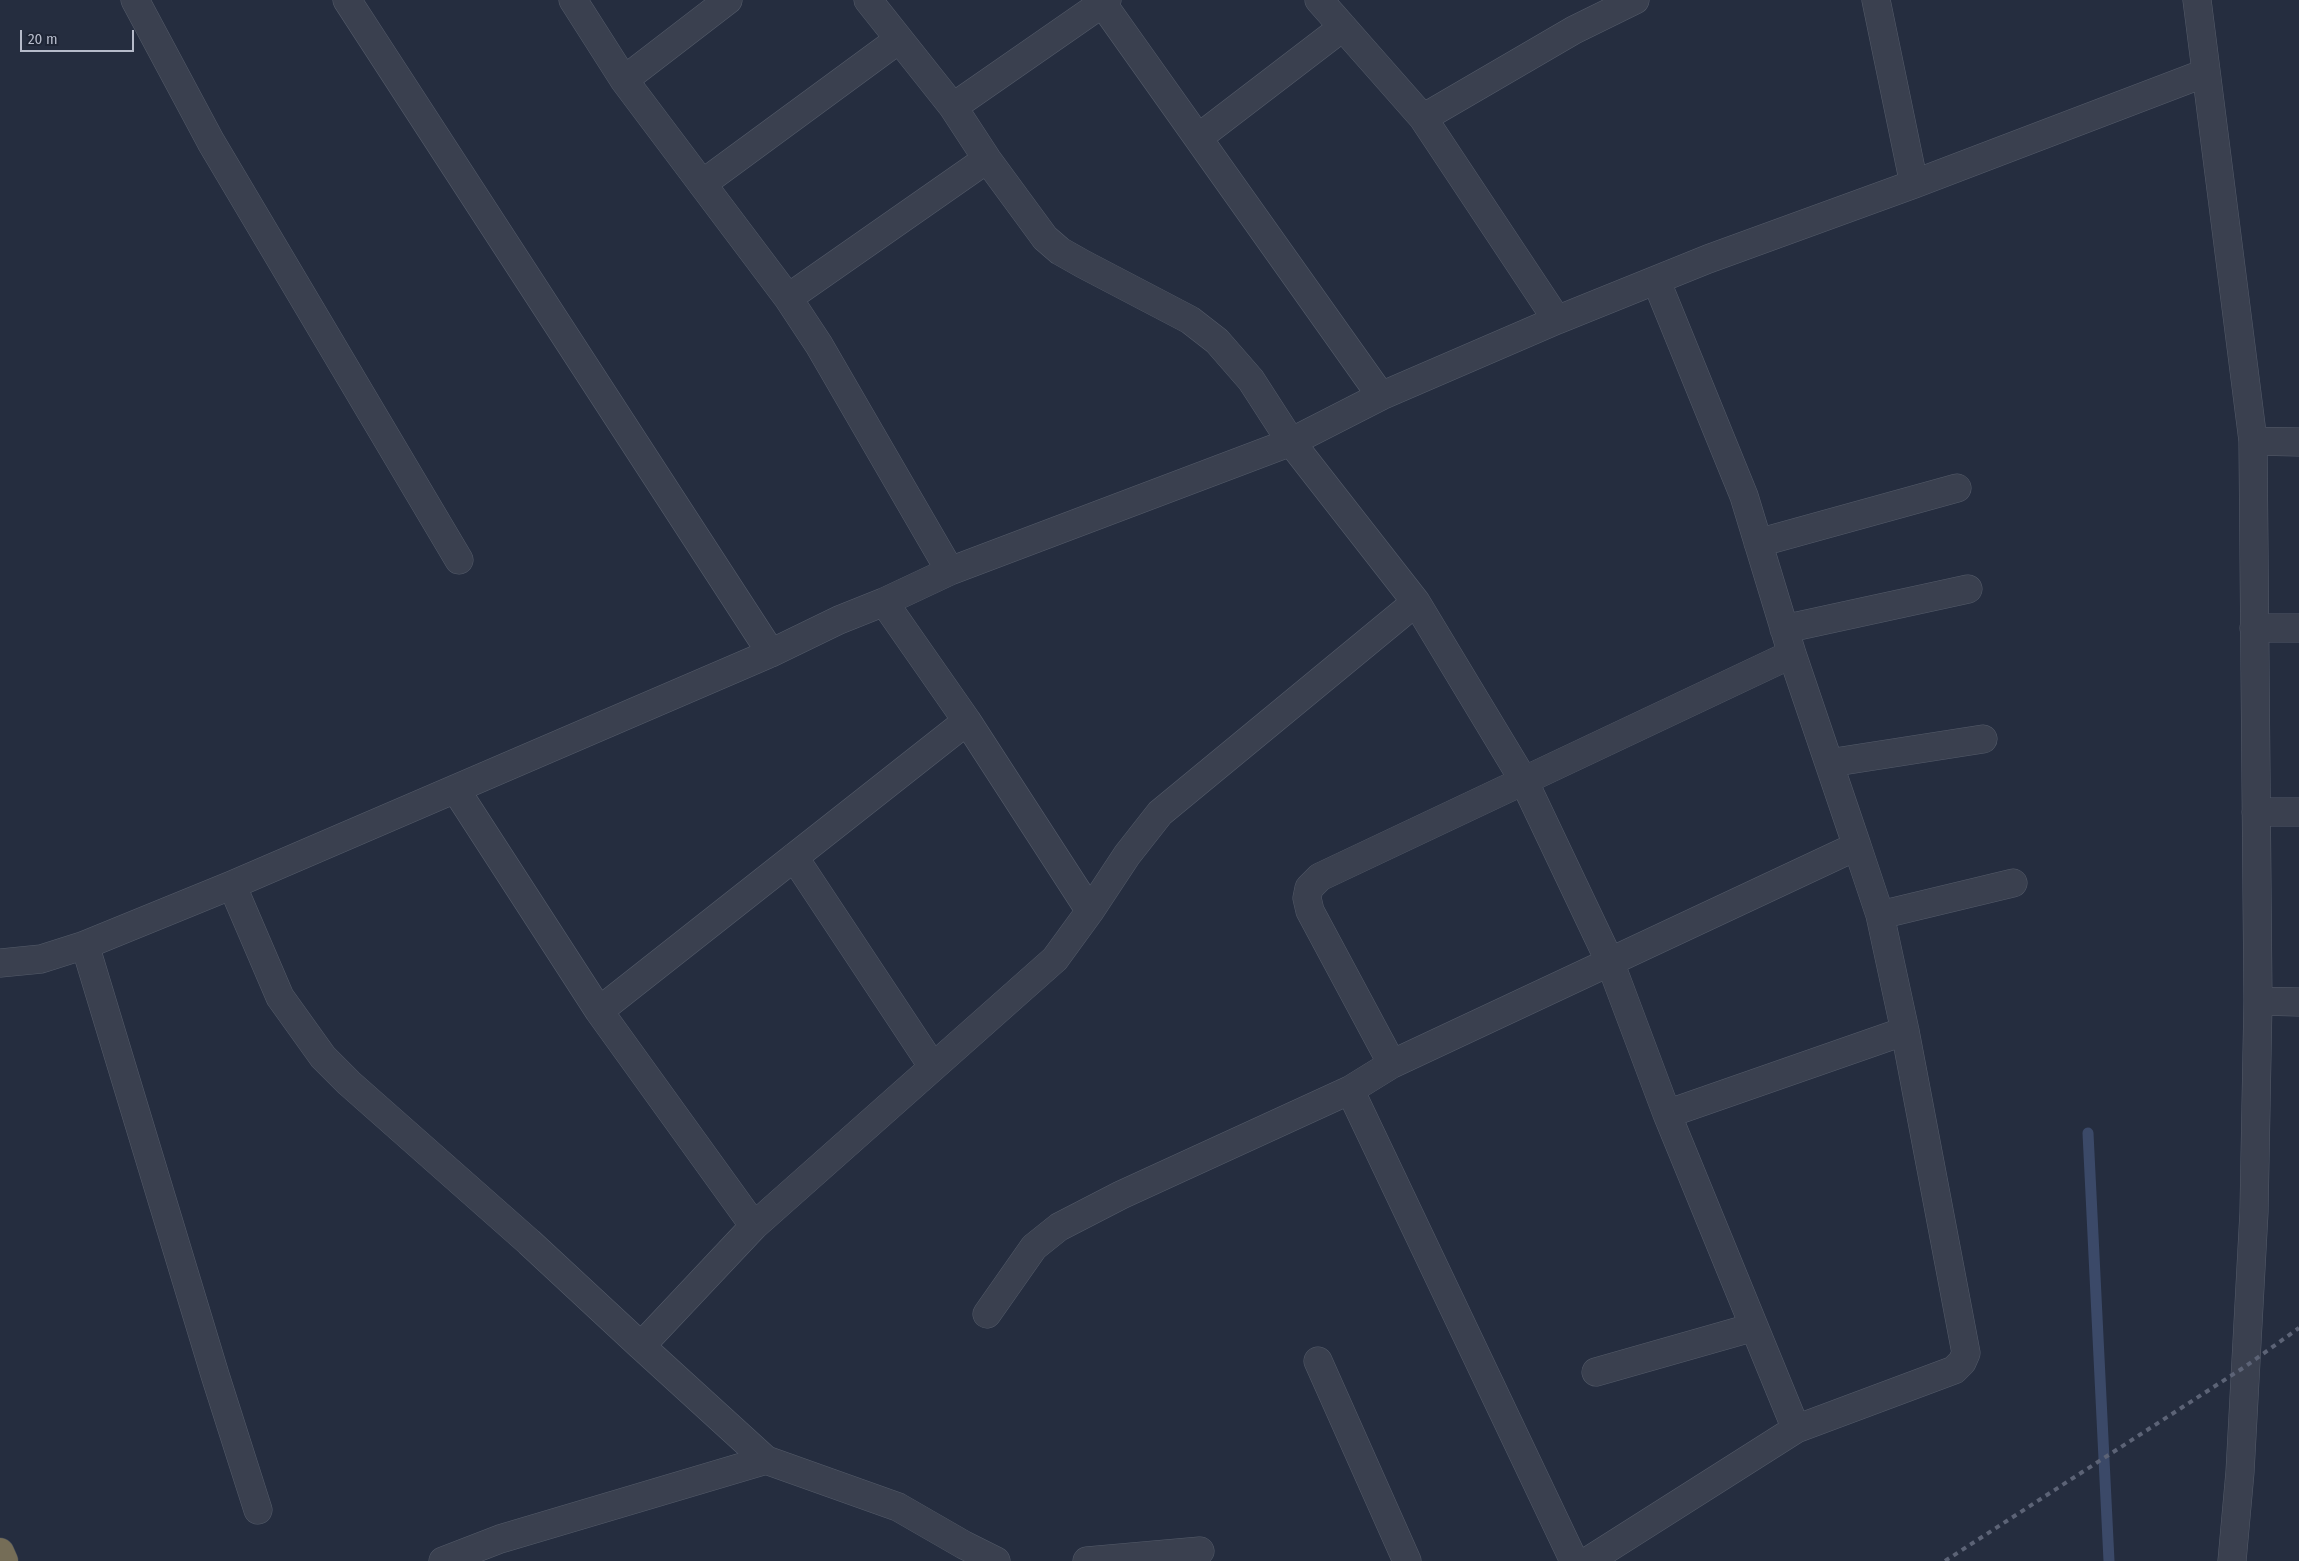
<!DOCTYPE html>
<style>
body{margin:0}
#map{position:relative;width:2299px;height:1561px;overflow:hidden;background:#252d3f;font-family:"Fira Sans Condensed",sans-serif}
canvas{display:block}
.scale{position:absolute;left:20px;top:30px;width:114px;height:22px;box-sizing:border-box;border:2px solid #b6bbca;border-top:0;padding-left:6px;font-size:15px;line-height:18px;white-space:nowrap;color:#b6bbca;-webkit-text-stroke:4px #1e2535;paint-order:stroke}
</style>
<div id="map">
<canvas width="2299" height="1561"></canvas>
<div class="scale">20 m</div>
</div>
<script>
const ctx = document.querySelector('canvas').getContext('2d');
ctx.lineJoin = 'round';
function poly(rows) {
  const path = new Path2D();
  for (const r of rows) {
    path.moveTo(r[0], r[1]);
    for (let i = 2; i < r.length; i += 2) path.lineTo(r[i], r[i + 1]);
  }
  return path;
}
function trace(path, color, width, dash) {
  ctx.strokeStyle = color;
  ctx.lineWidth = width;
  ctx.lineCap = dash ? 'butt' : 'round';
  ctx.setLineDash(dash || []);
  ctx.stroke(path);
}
const stream = poly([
 [2088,1133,2109,1561]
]);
const street = poly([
 [135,0,211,142,459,560],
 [347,0,771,653],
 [573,0,624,80,788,298,819,345,950,571],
 [868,0,953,107,987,159,1045,238,1060,251,1083,264,1190,320,1217,341,1251,380,1291,442,1416,602,1524,781,1610,962,1667,1114,1796,1429,1588,1561],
 [1100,0,1381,396],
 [1319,0,1423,118,1557,320],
 [1876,0,1914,184],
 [2197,0,2253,441,2258,1001,2254,1212,2240,1472,2232,1561],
 [624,80,728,0],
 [953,107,1107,0],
 [1423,118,1574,30,1635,0],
 [1198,138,1343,27],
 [702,184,898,40],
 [788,298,987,159],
 [2253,441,2299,442],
 [1758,543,1957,488],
 [884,602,967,721],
 [2254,628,2299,628],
 [1784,629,1968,589],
 [1829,763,1983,739],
 [456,790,599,1011,754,1226,1055,959,1090,911,1127,855,1160,813,1416,602],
 [2256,812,2299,812],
 [794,857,933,1067],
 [232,885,280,997,323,1057,349,1083,529,1242,641,1346],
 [1880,915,2013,883],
 [85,945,215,1375,258,1510],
 [0,963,41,959,85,945,232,885,771,653,839,620,884,602,950,571,1291,442,1381,396,1557,320,1708,259,1914,184,2205,73],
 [2258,1001,2299,1002],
 [599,1011,967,721,1090,911],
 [1392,1064,1310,911,1307,898,1309,888,1320,877,1792,654],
 [1667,1114,1905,1031],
 [987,1314,1034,1247,1059,1227,1121,1195,1350,1090],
 [1318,1361,1407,1561],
 [1596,1372,1754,1327],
 [1796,1429,1954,1370,1962,1362,1966,1353,1905,1031,1880,915,1857,846],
 [766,1460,898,1507,964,1545,996,1561],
 [443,1561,500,1539,766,1460,641,1346,754,1226],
 [1087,1561,1200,1551],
 [1574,1561,1350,1090,1392,1064,1857,846,1792,654,1744,496,1656,280]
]);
const highway = poly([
 [0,1552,4,1561]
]);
const rail = poly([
 [1945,1561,2246,1366,2299,1328]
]);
trace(stream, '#3b4968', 11);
trace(street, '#545b6a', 29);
trace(highway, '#414857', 29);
trace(street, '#3a404f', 28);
trace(highway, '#756d57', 28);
trace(rail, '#5c6376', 4, [5, 5]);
</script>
